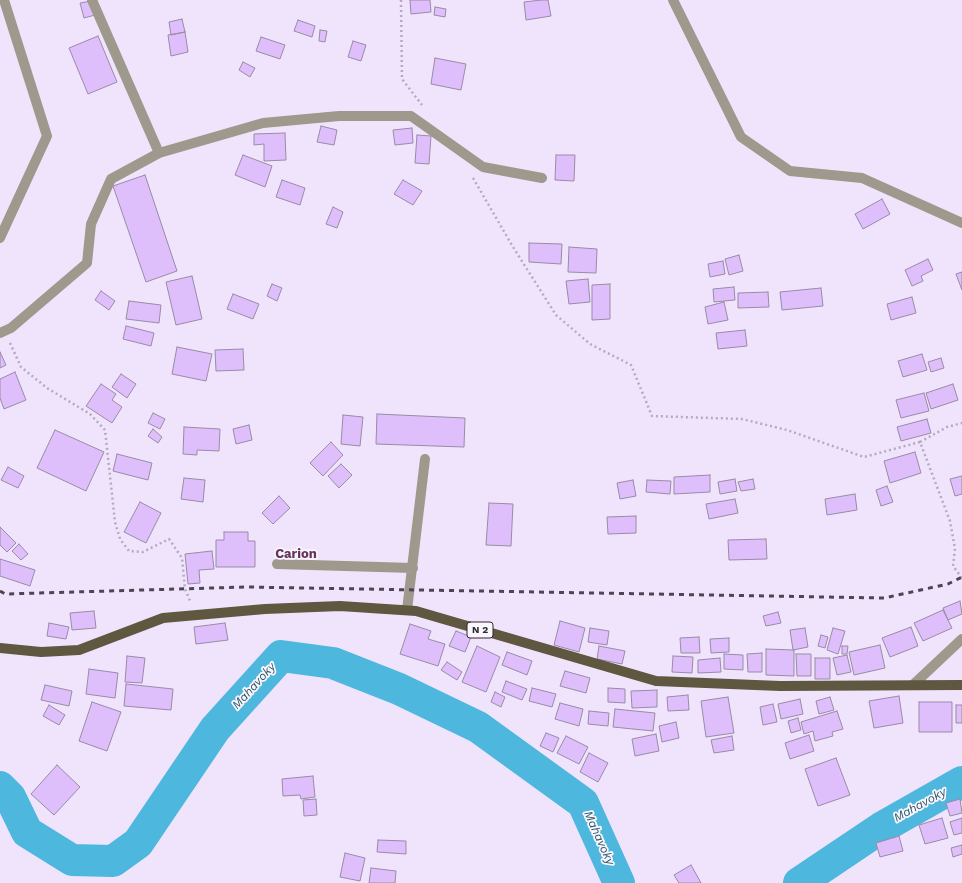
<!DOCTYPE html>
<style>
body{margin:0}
canvas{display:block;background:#f0e4fc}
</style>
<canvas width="962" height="883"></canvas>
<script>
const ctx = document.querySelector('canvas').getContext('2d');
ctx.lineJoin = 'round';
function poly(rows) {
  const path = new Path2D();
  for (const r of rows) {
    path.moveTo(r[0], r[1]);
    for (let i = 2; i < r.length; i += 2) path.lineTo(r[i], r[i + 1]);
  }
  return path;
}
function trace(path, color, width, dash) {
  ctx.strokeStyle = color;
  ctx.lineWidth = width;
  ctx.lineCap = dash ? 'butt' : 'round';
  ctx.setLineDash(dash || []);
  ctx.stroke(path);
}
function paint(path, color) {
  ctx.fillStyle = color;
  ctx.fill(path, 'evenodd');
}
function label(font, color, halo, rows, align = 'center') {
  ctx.font = font + ' "Work Sans",sans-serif';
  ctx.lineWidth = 3.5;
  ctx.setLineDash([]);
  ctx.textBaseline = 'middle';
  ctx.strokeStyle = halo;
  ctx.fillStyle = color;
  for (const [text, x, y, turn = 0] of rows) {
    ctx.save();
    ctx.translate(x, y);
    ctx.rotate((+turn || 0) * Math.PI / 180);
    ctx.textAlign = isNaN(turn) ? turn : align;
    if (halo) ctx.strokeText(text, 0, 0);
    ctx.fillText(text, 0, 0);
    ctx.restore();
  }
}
const river = poly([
 [0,787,10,797,27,832,72,860,113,861,138,843,215,729,281,656,333,663,399,689,478,727,583,803,619,883],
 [799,883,881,828,962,782]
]);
const building = poly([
 [410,0,430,0,431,12,411,14,410,0],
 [541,0,548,0,551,16,526,20,524,2,541,0],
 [91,1,95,15,84,18,80,3,91,1],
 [435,7,446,9,445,17,434,15,435,7],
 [182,19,185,32,171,35,169,22,182,19],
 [298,20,315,26,312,37,294,31,298,20],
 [320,30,327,31,325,42,319,41,320,30],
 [185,32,188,52,171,56,168,35,185,32],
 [98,36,117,82,88,94,69,48,98,36],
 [261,37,285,45,280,59,256,51,261,37],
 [353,41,366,45,361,61,348,57,353,41],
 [435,58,466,64,461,90,431,84,435,58],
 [243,62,255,68,250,77,239,70,243,62],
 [321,126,337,130,334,145,317,142,321,126],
 [412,128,413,143,395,145,393,130,412,128],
 [285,133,286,160,264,161,264,144,254,145,254,134,285,133],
 [417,135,431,136,429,164,415,163,417,135],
 [243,155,272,166,265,187,235,175,243,155],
 [556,155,575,155,574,181,555,180,556,155],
 [145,175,177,271,146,282,113,186,145,175],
 [282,180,305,188,300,205,276,197,282,180],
 [403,180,422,191,413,205,394,194,403,180],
 [882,199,890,214,863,229,855,214,882,199],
 [333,207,343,212,337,228,326,224,333,207],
 [529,243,562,244,561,264,529,262,529,243],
 [569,247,597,249,596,273,568,272,569,247],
 [739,255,743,271,729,275,725,259,739,255],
 [928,259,933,270,921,276,923,281,912,286,905,270,928,259],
 [723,261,725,274,710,277,708,264,723,261],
 [962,272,962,290,956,274,962,272],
 [192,276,202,319,176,325,166,282,192,276],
 [588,279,590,302,569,304,566,281,588,279],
 [272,284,282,288,277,301,267,296,272,284],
 [610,284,610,319,592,320,592,285,610,284],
 [734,287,735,300,714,302,713,289,734,287],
 [821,288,823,306,782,310,780,292,821,288],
 [101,291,115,301,109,310,95,300,101,291],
 [768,292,769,307,738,308,738,293,768,292],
 [233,294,259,304,253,319,227,309,233,294],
 [912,297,916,313,891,320,887,304,912,297],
 [129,301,161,305,159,323,126,319,129,301],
 [724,302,728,320,708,324,705,307,724,302],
 [126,326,154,333,151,346,123,339,126,326],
 [745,330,747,346,718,349,716,333,745,330],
 [177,347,212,354,206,381,172,374,177,347],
 [243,349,244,370,216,371,215,350,243,349],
 [0,352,6,365,0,368,0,352],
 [922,354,927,370,903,377,898,361,922,354],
 [941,358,944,368,931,372,928,362,941,358],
 [15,372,26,400,4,409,0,398,0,379,15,372],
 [121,374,136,384,127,398,112,387,121,374],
 [101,384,116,394,112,400,122,407,112,423,86,406,101,384],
 [953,384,958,400,931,409,926,393,953,384],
 [924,393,929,411,901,418,896,400,924,393],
 [153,413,165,419,160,429,148,423,153,413],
 [377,414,465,418,464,447,376,444,377,414],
 [343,415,363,417,360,446,341,444,343,415],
 [927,419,931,433,901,441,897,427,927,419],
 [249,425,252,440,236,444,233,429,249,425],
 [184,427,220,429,219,451,197,450,197,455,183,454,184,427],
 [153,429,162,437,158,443,148,436,153,429],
 [55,430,104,452,86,491,37,468,55,430],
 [331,442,343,455,323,476,310,463,331,442],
 [915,452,921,473,890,483,884,461,915,452],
 [117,454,152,463,148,480,113,471,117,454],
 [341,464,352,475,339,488,328,476,341,464],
 [8,467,24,476,18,488,1,480,8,467],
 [710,475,710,492,674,494,674,477,710,475],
 [962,476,962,494,955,496,950,479,962,476],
 [184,478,205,480,203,502,181,499,184,478],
 [735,479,737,491,720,494,718,482,735,479],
 [753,479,755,489,741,491,738,482,753,479],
 [633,480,636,496,620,499,617,483,633,480],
 [647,480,671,481,670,494,646,492,647,480],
 [887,486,893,502,881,506,876,490,887,486],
 [855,494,857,510,827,515,825,499,855,494],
 [279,496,290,508,273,524,262,513,279,496],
 [735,499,738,513,709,519,706,504,735,499],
 [140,502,161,513,146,543,124,532,140,502],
 [489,503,513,504,511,546,486,545,489,503],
 [636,516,636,533,608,534,607,517,636,516],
 [0,527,16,543,7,552,0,545,0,527],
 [224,532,248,532,248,541,255,541,255,567,216,567,216,540,224,540,224,532],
 [766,539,767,559,729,560,728,540,766,539],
 [19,544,28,554,21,560,12,551,19,544],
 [212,551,214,569,199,570,200,583,188,584,185,554,212,551],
 [0,559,35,570,30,586,0,576,0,559],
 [960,601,962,614,948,620,943,608,960,601],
 [943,610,952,628,923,641,914,623,943,610],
 [94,611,96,628,72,630,70,613,94,611],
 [778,612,781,623,766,626,763,616,778,612],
 [560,621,585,628,579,652,554,645,560,621],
 [49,623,69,627,66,639,47,636,49,623],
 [225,623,228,640,196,644,194,627,225,623],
 [410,624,431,631,428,639,445,644,438,666,400,654,410,624],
 [911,627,918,646,890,657,882,638,911,627],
 [590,628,609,631,607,645,588,642,590,628],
 [805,628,808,647,793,650,790,630,805,628],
 [833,628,845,631,838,654,827,650,833,628],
 [456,631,471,637,465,652,449,646,456,631],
 [821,635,828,637,825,648,818,646,821,635],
 [699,637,700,653,681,653,680,638,699,637],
 [729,638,729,652,711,653,710,639,729,638],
 [880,645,885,668,854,675,849,652,880,645],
 [477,646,500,657,486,692,462,682,477,646],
 [599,646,625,651,622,664,597,659,599,646],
 [842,646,848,646,847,654,842,654,842,646],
 [766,649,794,650,794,676,766,675,766,649],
 [507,652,532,661,527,675,502,665,507,652],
 [762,653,762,672,748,672,747,654,762,653],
 [724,654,743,655,743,670,724,669,724,654],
 [796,654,811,654,811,676,797,676,796,654],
 [847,655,851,672,837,675,833,658,847,655],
 [127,656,145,658,142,683,125,682,127,656],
 [673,656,693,657,692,673,672,672,673,656],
 [720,658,721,672,698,673,698,660,720,658],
 [815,658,830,658,830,679,815,679,815,658],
 [447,662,462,672,457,680,441,670,447,662],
 [89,669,118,673,115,698,86,694,89,669],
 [565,671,590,678,586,693,560,686,565,671],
 [506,681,527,689,522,700,502,692,506,681],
 [126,684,173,689,171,710,124,706,126,684],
 [45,685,72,691,69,706,41,700,45,685],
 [532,688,556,694,552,707,529,701,532,688],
 [608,688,625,689,625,703,608,702,608,688],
 [657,690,657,707,632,708,631,691,657,690],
 [495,692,505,697,501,707,491,702,495,692],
 [688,695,689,710,668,711,667,697,688,695],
 [899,696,903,723,874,728,869,701,899,696],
 [728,697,734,733,706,737,701,701,728,697],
 [830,697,834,710,819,714,816,701,830,697],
 [800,699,803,714,781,719,778,704,800,699],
 [92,702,121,712,107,751,79,741,92,702],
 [919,702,952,702,952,732,919,732,919,702],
 [560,703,583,709,579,726,555,719,560,703],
 [773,704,777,722,763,725,760,707,773,704],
 [49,705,65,715,59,725,43,716,49,705],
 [956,705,962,705,962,723,956,723,956,705],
 [615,709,655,713,653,731,613,727,615,709],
 [589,711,609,713,608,726,588,724,589,711],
 [837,711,843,729,832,732,833,736,815,741,813,731,804,734,801,722,837,711],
 [798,718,801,730,791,733,788,721,798,718],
 [676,722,679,738,662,742,659,726,676,722],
 [546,733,559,738,553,752,540,746,546,733],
 [656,734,659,751,635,756,632,739,656,734],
 [809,735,814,751,790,759,785,743,809,735],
 [566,736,588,747,579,764,557,753,566,736],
 [732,736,734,750,714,753,711,740,732,736],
 [589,753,608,763,598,782,580,772,589,753],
 [836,758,850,795,818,806,805,769,836,758],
 [57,765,80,787,54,815,31,794,57,765],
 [313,776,315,797,301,799,300,795,283,796,282,779,313,776],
 [316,799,317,815,304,816,303,800,316,799],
 [960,799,962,813,950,816,946,803,960,799],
 [942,818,948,838,925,844,919,825,942,818],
 [962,818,962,833,954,835,950,822,962,818],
 [899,836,903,851,880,857,876,843,899,836],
 [378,840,406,841,406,854,377,852,378,840],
 [962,845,962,854,953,857,951,848,962,845],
 [345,853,365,858,360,881,340,877,345,853],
 [691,865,701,883,679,883,674,875,691,865],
 [371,868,396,871,395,883,369,883,371,868]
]);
const path = poly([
 [401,0,402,79,422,105],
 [473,178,513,247,556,315,590,344,631,365,652,416,742,419,787,430,864,457,920,442,950,521,955,549,953,566,962,578],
 [10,343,21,367,47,388,90,414,105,430,115,522,120,539,129,551,143,552,169,539,182,558,185,589,190,601],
 [920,442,947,427,962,423]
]);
const minor = poly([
 [673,0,741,137,790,171,862,178,962,223],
 [159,153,263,123,339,116,411,116,483,167,542,178],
 [0,238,47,136,4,0],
 [0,333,11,328,87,263,91,224,111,179,159,153,92,0],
 [277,564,413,568],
 [407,610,425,459],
 [914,684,962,639]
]);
const major = poly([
 [0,648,41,652,79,650,163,618,265,609,340,606,416,611,656,681,780,686,962,685]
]);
const rail = poly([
 [0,591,5,594,247,587,884,598,948,584,962,577]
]);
const shields = [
 [480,630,26]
];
const shieldNames = [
 ["N 2",480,630]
];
const waterNames = [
 ["Mahavoky",254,686,-48],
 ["Mahavoky",920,805,-29],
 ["Mahavoky",599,838,66]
];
const quarterNames = [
 ["Carion",296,554]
];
trace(river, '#4db7de', 32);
paint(building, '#debffb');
trace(building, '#998ba6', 1);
trace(path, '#b4aabe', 2.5, [2, 3]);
trace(minor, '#9e998c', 10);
trace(major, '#605741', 10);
trace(rail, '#4c4653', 3, [5, 5]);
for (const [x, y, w] of shields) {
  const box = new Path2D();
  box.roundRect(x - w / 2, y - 8, w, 16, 3);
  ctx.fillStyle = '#f9f6fc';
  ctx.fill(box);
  trace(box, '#2d2833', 1);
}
label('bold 10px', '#2d2833', null, shieldNames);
label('italic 12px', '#2a5768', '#f9f6fc', waterNames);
label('bold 13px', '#68325f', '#f9f6fc', quarterNames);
</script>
